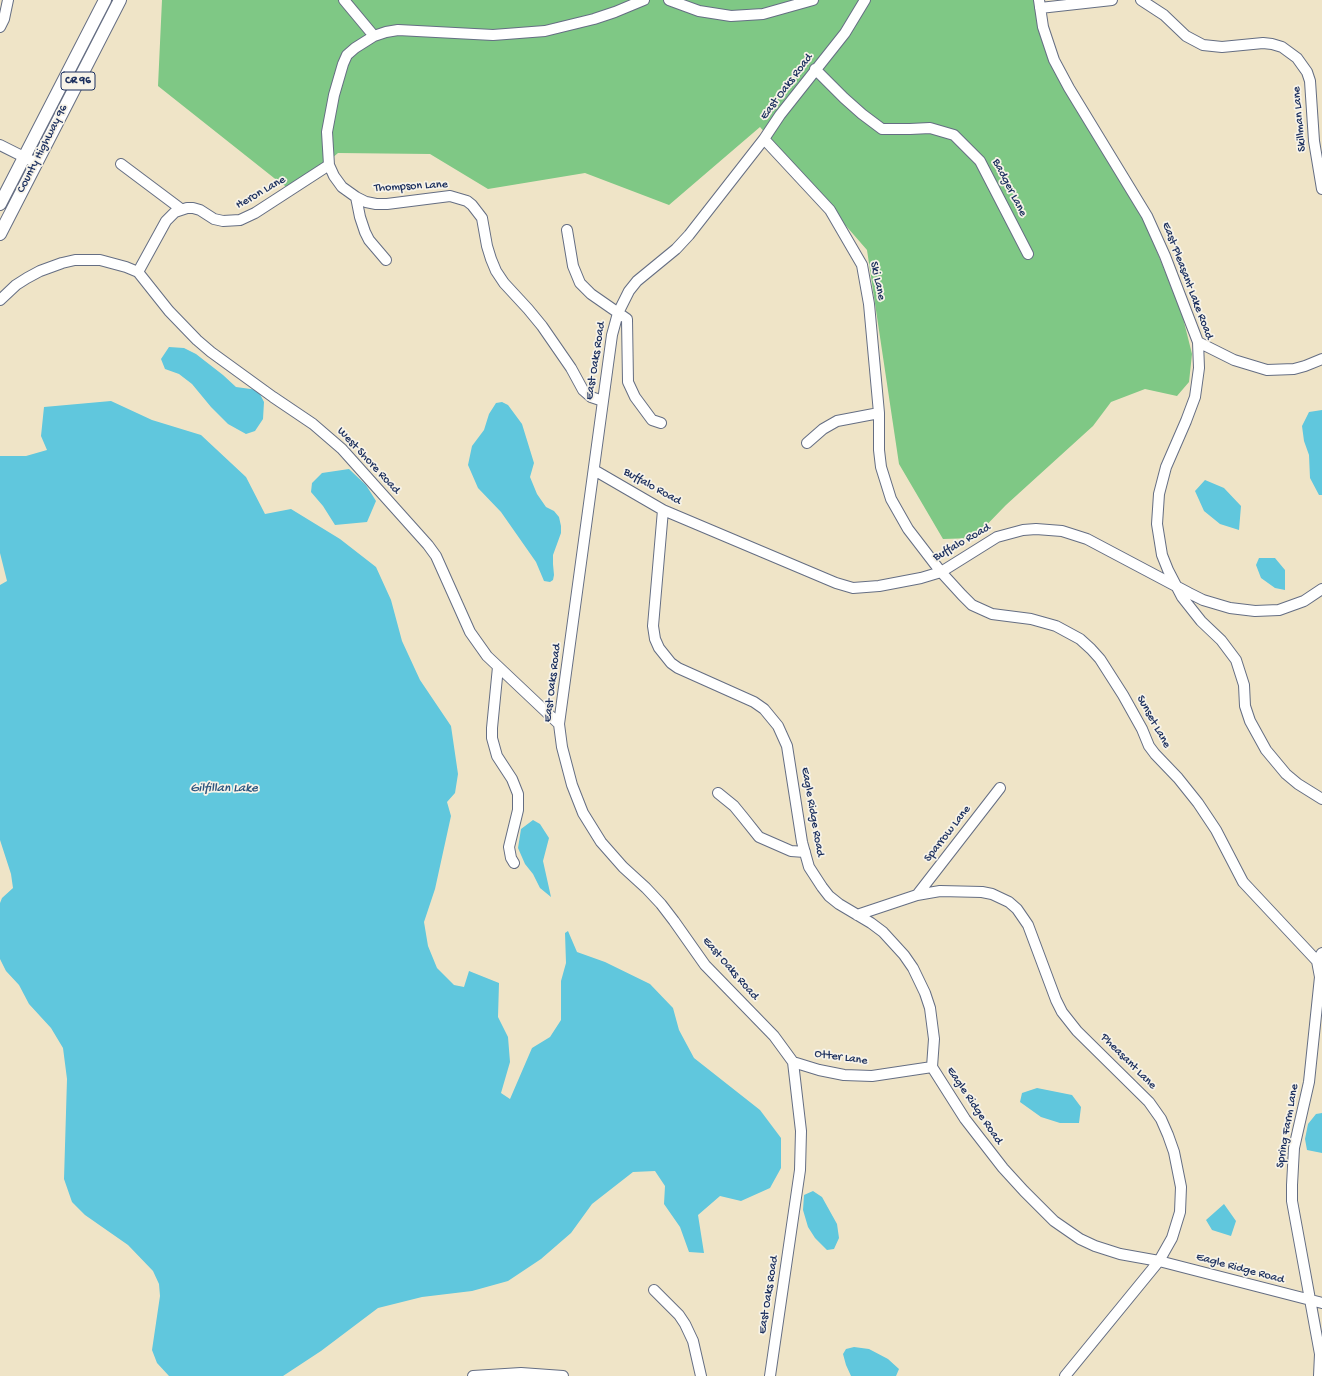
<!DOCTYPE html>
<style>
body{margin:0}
canvas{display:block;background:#efe4c7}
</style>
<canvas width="1322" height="1376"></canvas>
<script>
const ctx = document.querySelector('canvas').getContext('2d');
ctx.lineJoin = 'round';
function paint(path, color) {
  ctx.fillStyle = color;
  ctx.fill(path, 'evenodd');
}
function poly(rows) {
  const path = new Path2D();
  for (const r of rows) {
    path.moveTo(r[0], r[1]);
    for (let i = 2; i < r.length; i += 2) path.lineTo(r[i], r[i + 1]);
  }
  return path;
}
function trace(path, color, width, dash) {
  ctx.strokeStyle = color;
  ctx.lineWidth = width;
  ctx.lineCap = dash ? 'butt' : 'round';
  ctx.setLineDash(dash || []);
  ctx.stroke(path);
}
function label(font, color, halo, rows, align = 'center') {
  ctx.font = font + ' "Gochi Hand",sans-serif';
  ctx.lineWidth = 3.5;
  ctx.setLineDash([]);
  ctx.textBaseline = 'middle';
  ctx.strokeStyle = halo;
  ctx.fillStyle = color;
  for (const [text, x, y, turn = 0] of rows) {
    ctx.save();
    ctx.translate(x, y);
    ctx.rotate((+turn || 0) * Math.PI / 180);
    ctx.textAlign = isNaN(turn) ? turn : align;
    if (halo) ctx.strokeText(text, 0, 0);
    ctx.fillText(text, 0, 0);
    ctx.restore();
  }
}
const green = poly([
 [162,0,1034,0,1070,95,1143,217,1168,279,1183,318,1192,354,1189,382,1177,396,1145,389,1111,402,1093,426,1006,505,974,538,943,539,899,464,867,250,760,127,669,205,585,173,488,189,430,154,338,153,309,178,288,188,274,178,158,86]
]);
const water = poly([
 [169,347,184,348,196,354,223,375,236,387,258,390,264,402,263,419,255,431,246,434,228,424,211,407,192,384,179,374,165,369,161,359],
 [111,401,152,420,201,435,246,477,265,514,291,509,340,539,376,567,391,600,402,641,420,680,451,726,458,774,455,793,447,802,451,816,435,889,424,922,428,946,437,968,454,985,464,987,469,971,499,983,498,1017,508,1037,510,1062,501,1093,510,1099,532,1048,550,1037,561,1020,561,981,566,963,565,933,568,931,577,952,605,962,650,984,673,1008,679,1030,694,1058,760,1110,781,1138,781,1168,770,1188,741,1201,720,1196,698,1215,704,1253,689,1252,680,1227,664,1204,665,1186,655,1171,633,1172,592,1204,571,1233,541,1259,508,1281,472,1291,422,1297,378,1308,321,1351,283,1376,169,1376,157,1363,152,1350,160,1296,159,1284,153,1271,128,1245,85,1215,72,1202,64,1179,67,1079,63,1048,51,1028,29,1004,19,985,6,971,0,959,0,903,2,898,13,888,11,874,0,840,0,585,7,581,0,553,0,456,26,456,47,450,41,436,44,407],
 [502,402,508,405,522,424,534,463,530,477,537,494,546,507,554,511,559,517,561,526,561,533,553,555,553,564,554,575,553,580,550,582,544,581,536,562,501,512,478,488,468,465,472,446,484,430,489,414,496,403],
 [1322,410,1322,495,1319,495,1310,478,1309,455,1304,441,1302,426,1309,412],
 [349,469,366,485,376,501,367,522,335,525,323,506,311,492,312,483,322,473],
 [1205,480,1224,488,1241,506,1239,530,1220,524,1204,511,1195,491],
 [1259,558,1275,558,1285,570,1285,590,1275,588,1261,578,1256,565],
 [533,820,540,824,549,838,543,861,551,897,540,888,533,874,525,864,518,848,521,829],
 [1037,1088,1072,1095,1081,1107,1079,1123,1060,1123,1041,1117,1020,1102,1022,1093],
 [1322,1113,1322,1153,1307,1150,1305,1139,1308,1124,1316,1114],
 [813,1191,822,1197,837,1224,839,1238,834,1249,827,1250,815,1238,808,1227,803,1210,804,1195],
 [1224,1204,1236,1221,1231,1236,1212,1230,1206,1220],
 [854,1347,869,1349,888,1359,899,1369,896,1376,851,1376,846,1365,843,1354,846,1349]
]);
const minor = poly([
 [344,0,374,36],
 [669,0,699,11,731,16,763,14,813,0],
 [1039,0,1043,27,1054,60,1069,88,1147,216,1165,256,1198,342,1199,368,1195,397,1186,421,1166,467,1159,494,1157,524,1162,555,1168,570,1182,597,1201,621,1221,640,1236,660,1244,685,1245,706,1250,721,1266,750,1286,774,1298,784,1322,799],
 [1141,0,1164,15,1186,36,1203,45,1222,47,1263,43,1272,44,1282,47,1297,58,1307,72,1310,81,1314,141,1322,189],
 [1040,8,1112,0],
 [0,27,4,19,8,0],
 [815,69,844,98,862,114,882,129,910,129,930,128,954,135,980,161,1028,254],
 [764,139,830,210,862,265,869,304,879,413,879,450,881,467,891,499,908,529,941,572,962,595,972,605,992,614,1031,619,1056,626,1080,639,1091,649,1100,659,1123,695,1142,729,1149,746,1155,754,1178,778,1198,803,1216,830,1243,882,1317,961],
 [0,145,36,163],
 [121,164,181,209],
 [356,197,360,217,365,232,369,240,386,260],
 [567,230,573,266,580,283,591,294,627,319,628,382,635,397,652,420,661,423],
 [138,272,166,221,175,212,187,208,193,208,200,210,214,219,223,221,240,220,255,213,329,165],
 [0,300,16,285,27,278,40,271,62,263,75,260,100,260,126,267,138,272,169,311,197,340,211,352,273,397,313,424,342,449,428,545,436,556,470,632,487,656,559,724],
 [1198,342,1234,360,1267,370,1294,369,1305,366,1322,359],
 [603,401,591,397,583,390,571,368,542,326,528,309,504,283,496,271,491,259,487,246,482,218,472,205,467,201,450,196,387,204,376,204,366,202,356,197,342,187,334,176,329,165,327,132,334,95,343,64,347,55,355,48,374,36,386,32,398,30,493,35,545,31,594,19,615,12,644,0],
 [807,443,823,429,837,421,879,413],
 [594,470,663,510,836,583,853,588,879,586,921,578,941,572,997,537,1023,530,1036,529,1062,531,1087,539,1189,593,1203,600,1230,608,1255,611,1279,610,1304,601,1322,589],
 [663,510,653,626,655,639,659,648,671,663,678,668,754,702,764,709,778,726,787,746,802,842,809,867,822,887,829,896,839,904,871,923,883,932,904,955,913,968,925,993,930,1008,934,1039,932,1067,965,1119,1003,1168,1024,1191,1054,1221,1080,1239,1095,1246,1120,1254,1159,1261,1322,1303],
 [498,667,492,728,492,738,497,756,512,779,518,794,518,810,509,847,511,858,514,863],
 [718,793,734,806,743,817,759,837,791,851,805,852],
 [917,895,1000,788],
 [857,915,917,895,940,891,982,892,992,894,1009,902,1017,909,1028,925,1056,1000,1062,1012,1077,1031,1149,1102,1161,1119,1168,1135,1174,1152,1181,1187,1180,1212,1172,1238,1159,1261,1065,1376],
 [793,1062,819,1070,844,1075,872,1076,932,1067],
 [654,1290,679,1315,685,1324,693,1341,701,1376],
 [473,1376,521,1373,563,1376],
 [770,1376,800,1170,801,1131,793,1062,774,1036,705,965,674,921,661,904,646,888,623,867,601,842,583,813,572,785,562,747,559,724,612,335,618,313,629,291,637,281,676,249,689,235,764,139,780,115,845,33,865,0],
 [1319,1376,1320,1354,1292,1201,1292,1185,1294,1148,1309,1082,1320,977,1317,961,1322,953]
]);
const major = poly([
 [0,204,105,0],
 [0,234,120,0]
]);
const shields = [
 [78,81,34]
];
const shieldNames = [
 ["CR 96",78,81]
];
const streetNames = [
 ["East Oaks Road",787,87,-53],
 ["Skillman Lane",1300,119,-95],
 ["County Highway 96",43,149,-63],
 ["Thompson Lane",411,187,-3],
 ["Badger Lane",1009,188,63],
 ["Heron Lane",261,193,-30],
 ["Ski Lane",877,281,78],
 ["East Pleasant Lake Road",1187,281,69],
 ["East Oaks Road",596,361,-81],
 ["West Shore Road",368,461,47],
 ["Buffalo Road",652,487,29],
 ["Buffalo Road",962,543,-30],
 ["East Oaks Road",553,683,-83],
 ["Sunset Lane",1153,722,61],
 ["Eagle Ridge Road",812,812,80],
 ["Sparrow Lane",948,834,-52],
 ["East Oaks Road",730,969,49],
 ["Otter Lane",841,1058,8],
 ["Pheasant Lane",1128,1062,45],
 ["Eagle Ridge Road",974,1106,56],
 ["Spring Farm Lane",1288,1126,-80],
 ["Eagle Ridge Road",1240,1269,15],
 ["East Oaks Road",769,1295,-81]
];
const waterNames = [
 ["Gilfillan Lake",224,789]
];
paint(green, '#7fc885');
paint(water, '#60c7dd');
trace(minor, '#656e83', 12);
trace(major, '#656e83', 14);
trace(minor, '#fff', 10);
trace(major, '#fff', 12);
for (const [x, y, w] of shields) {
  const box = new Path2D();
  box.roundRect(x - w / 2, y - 9, w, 18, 3);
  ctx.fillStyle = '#f7f3e8';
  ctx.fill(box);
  trace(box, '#1b2f5e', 1);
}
label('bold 11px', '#1b2f5e', null, shieldNames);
label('12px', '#1b2f5e', '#f7f3e8', streetNames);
label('italic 13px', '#2c557e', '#f7f3e8', waterNames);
</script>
